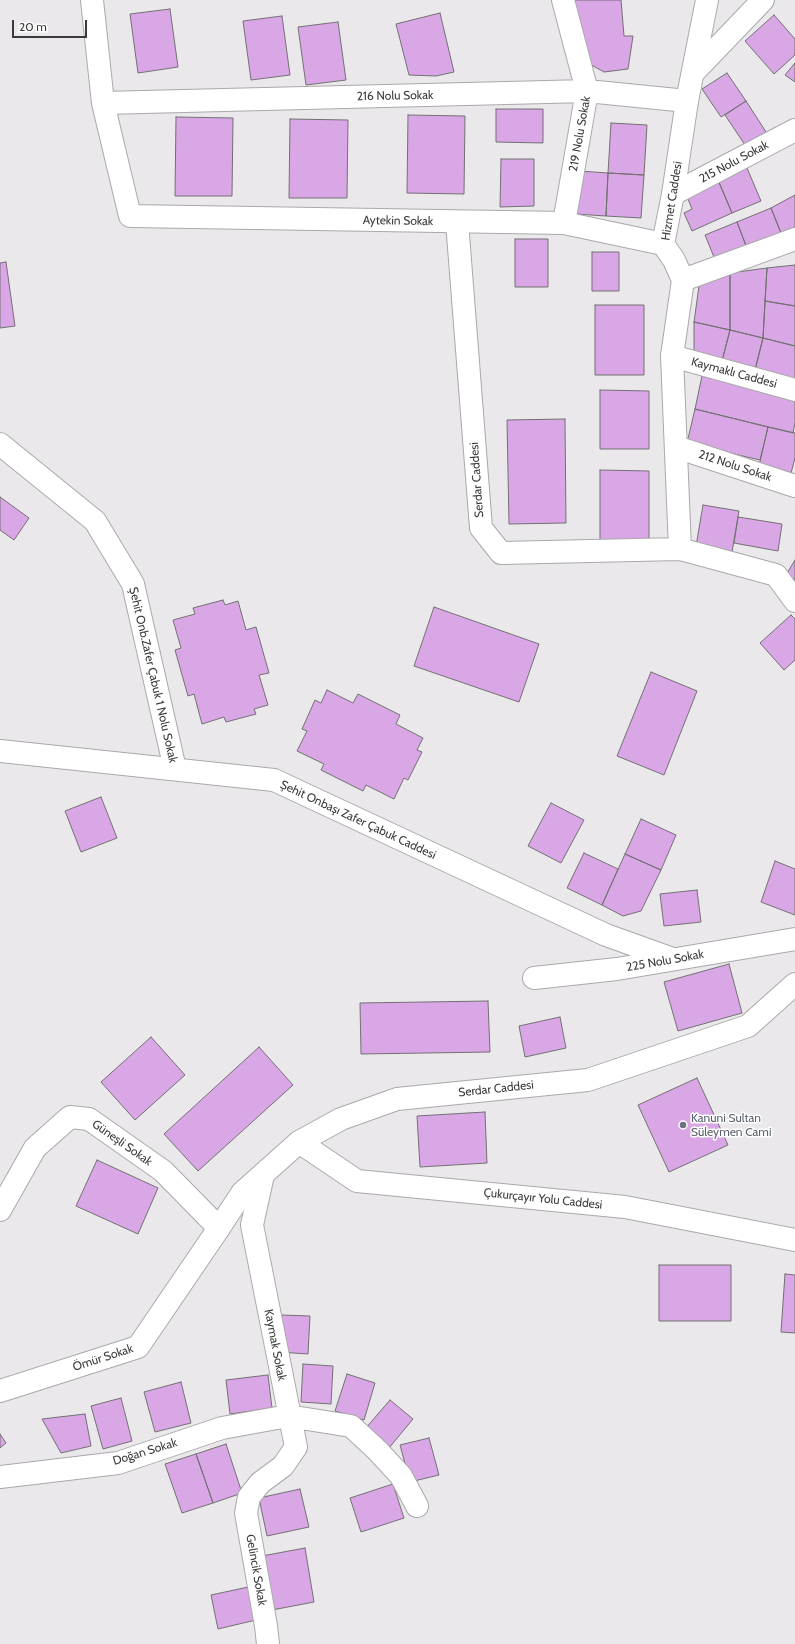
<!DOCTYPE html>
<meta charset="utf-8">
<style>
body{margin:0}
#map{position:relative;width:795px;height:1644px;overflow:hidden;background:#eae8eb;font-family:Cabin,sans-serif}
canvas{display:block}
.scale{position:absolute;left:12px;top:20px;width:75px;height:18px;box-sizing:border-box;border:2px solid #3c3b3c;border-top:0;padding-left:5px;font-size:12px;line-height:14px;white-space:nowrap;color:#3c3b3c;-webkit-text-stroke:3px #fff;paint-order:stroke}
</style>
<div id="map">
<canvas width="795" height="1644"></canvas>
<div class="scale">20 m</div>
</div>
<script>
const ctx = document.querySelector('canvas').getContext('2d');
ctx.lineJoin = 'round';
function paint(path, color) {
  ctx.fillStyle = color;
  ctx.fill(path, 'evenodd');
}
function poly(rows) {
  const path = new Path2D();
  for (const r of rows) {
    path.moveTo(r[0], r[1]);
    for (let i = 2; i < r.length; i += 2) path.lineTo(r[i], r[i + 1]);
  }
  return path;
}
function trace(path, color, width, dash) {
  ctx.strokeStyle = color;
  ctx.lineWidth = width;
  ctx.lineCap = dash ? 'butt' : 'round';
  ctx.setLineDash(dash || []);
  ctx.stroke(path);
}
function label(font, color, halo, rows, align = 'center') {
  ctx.font = font + ' Cabin,sans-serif';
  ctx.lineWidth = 3;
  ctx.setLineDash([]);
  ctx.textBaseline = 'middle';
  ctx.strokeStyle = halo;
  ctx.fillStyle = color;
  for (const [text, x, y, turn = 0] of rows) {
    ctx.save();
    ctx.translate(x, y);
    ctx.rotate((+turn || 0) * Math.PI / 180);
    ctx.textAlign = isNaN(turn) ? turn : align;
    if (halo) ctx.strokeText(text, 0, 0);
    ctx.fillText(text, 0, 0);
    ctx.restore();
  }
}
const building = poly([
 [573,0,621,0,624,36,633,36,628,69,604,72,588,63,573,0],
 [170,9,178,67,138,73,130,14,170,9],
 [440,13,454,72,436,76,409,75,396,24,440,13],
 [774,15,795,39,795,55,774,74,745,41,774,15],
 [282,16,290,75,251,80,243,21,282,16],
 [338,22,346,80,306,85,298,27,338,22],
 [795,63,795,82,785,75,795,63],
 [727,73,746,101,721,117,702,89,727,73],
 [746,101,768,135,747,148,725,115,746,101],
 [496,109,543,109,543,143,496,142,496,109],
 [408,115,465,116,464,194,407,193,408,115],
 [176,117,233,118,232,196,175,196,176,117],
 [290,119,348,120,347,198,289,198,290,119],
 [611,123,647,125,644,175,608,173,611,123],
 [501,159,534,159,534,206,500,207,501,159],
 [747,168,761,201,732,213,718,180,747,168],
 [579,171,608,173,606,216,576,214,579,171],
 [608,173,644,175,641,218,606,216,608,173],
 [718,180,732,213,692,231,684,213,692,209,686,194,718,180],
 [795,195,795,238,783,238,771,208,795,195],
 [771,208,783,238,748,251,737,222,771,208],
 [737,222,748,251,716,262,705,235,737,222],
 [515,239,548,239,548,287,515,287,515,239],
 [592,252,619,252,619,291,592,291,592,252],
 [6,262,15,326,0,328,0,263,6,262],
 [795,265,795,306,765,301,767,268,795,265],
 [767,268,763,338,730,330,730,273,767,268],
 [730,273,730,330,694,322,699,286,730,273],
 [765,301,795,306,795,346,763,338,765,301],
 [595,305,644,305,644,375,595,375,595,305],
 [694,322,730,330,722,361,694,354,694,322],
 [730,330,763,338,755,370,722,361,730,330],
 [763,338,795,346,795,380,755,370,763,338],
 [702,376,795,398,795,423,793,433,695,409,702,376],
 [600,390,649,391,649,449,600,449,600,390],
 [695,409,768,427,760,460,687,443,695,409],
 [565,419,566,523,509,524,507,420,565,419],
 [768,427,795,433,795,458,791,473,759,466,768,427],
 [600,470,649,471,649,540,600,540,600,470],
 [0,497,29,518,14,540,0,530,0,497],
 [703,505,739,511,732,552,696,546,703,505],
 [738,517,782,524,778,551,734,543,738,517],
 [795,560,795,580,786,575,795,560],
 [223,600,225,605,238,601,246,630,256,627,269,673,259,675,268,705,254,709,256,714,226,722,224,717,202,724,194,694,188,696,175,650,181,648,173,620,195,614,193,608,223,600],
 [434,607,539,644,519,702,414,666,434,607],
 [791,615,795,619,795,660,784,670,760,643,791,615],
 [651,672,697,691,664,775,617,756,651,672],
 [327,690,353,703,358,694,400,715,396,724,423,738,417,750,422,752,408,780,404,778,394,799,366,785,363,791,321,770,324,764,297,751,307,731,302,729,315,700,321,703,327,690],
 [101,797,117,838,81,852,65,811,101,797],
 [551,803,584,820,561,863,528,846,551,803],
 [641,819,676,835,661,870,625,854,641,819],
 [584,853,618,869,602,905,567,888,584,853],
 [625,854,661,870,641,911,623,916,602,905,625,854],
 [775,861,795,869,795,915,761,902,775,861],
 [697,890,701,922,664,926,660,894,697,890],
 [729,964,742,1013,678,1031,664,982,729,964],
 [488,1001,490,1052,361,1054,360,1003,488,1001],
 [560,1017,566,1048,525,1057,519,1026,560,1017],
 [151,1037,185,1075,135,1120,101,1082,151,1037],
 [259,1047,293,1085,198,1171,164,1134,259,1047],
 [697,1078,728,1145,669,1172,638,1105,697,1078],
 [485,1112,487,1163,420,1167,417,1116,485,1112],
 [97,1160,158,1188,138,1234,76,1206,97,1160],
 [659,1265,731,1265,731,1321,659,1321,659,1265],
 [785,1274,795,1275,795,1333,781,1332,785,1274],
 [281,1315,310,1316,308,1354,279,1352,281,1315],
 [303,1364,333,1366,331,1404,301,1402,303,1364],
 [347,1374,375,1383,364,1420,335,1411,347,1374],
 [268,1375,272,1408,230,1414,226,1380,268,1375],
 [181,1382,191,1423,155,1432,144,1392,181,1382],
 [121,1398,132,1441,103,1449,91,1406,121,1398],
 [390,1400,413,1419,389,1448,365,1429,390,1400],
 [85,1414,91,1446,61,1453,42,1419,85,1414],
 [0,1434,6,1443,0,1448,0,1434],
 [429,1438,439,1475,410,1482,400,1445,429,1438],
 [226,1444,242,1493,213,1503,196,1454,226,1444],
 [196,1454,213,1503,182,1513,165,1464,196,1454],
 [393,1484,404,1518,361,1532,350,1498,393,1484],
 [300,1489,309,1527,267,1536,259,1498,300,1489],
 [305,1548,314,1602,272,1610,262,1556,305,1548],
 [253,1586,260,1619,218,1629,211,1595,253,1586]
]);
const minor = poly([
 [92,0,103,103,130,216,564,223,663,244],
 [563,0,587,91,564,223],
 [693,73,763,0],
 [103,103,587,91,687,101],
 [673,194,795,130],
 [672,356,795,390],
 [0,444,95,521,133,584,175,769],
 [676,447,795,486],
 [534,978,617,969,795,939],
 [263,1175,252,1225,296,1447,283,1466,260,1483,249,1497,246,1513,266,1626,268,1644],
 [0,1210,35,1148,70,1117,89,1119,163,1171,219,1228,138,1347,0,1391],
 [0,1477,118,1463,222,1428,288,1416,351,1426,377,1450,401,1476,417,1506]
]);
const tertiary = poly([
 [707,0,687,101,673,194,663,244,674,260,683,280,795,239],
 [457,222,481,528,501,553,680,549],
 [683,280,672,356,680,549,776,575,795,601],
 [0,751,274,780,606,935,673,959],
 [299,1142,357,1181,625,1207,795,1240],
 [219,1228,242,1193,299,1142,341,1119,397,1099,588,1080,748,1026,795,984]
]);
const markers = [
 [683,1125,4,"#6b7280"]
];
const streetNames = [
 ["216 Nolu Sokak",395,96,-1],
 ["219 Nolu Sokak",580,134,-80],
 ["215 Nolu Sokak",734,162,-28],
 ["Hizmet Caddesi",672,201,-81],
 ["Aytekin Sokak",398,221,1],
 ["Kaymaklı Caddesi",734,373,15],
 ["212 Nolu Sokak",735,466,18],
 ["Serdar Caddesi",477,480,-94],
 ["Şehit Onb.Zafer Çabuk 1 Nolu Sokak",153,675,77],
 ["Şehit Onbaşı Zafer Çabuk Caddesi",358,820,25],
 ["225 Nolu Sokak",665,961,-10],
 ["Serdar Caddesi",496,1089,-6],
 ["Güneşli Sokak",122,1143,35],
 ["Çukurçayır Yolu Caddesi",543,1199,6],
 ["Kaymak Sokak",275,1345,79],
 ["Ömür Sokak",103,1358,-18],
 ["Doğan Sokak",145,1452,-17],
 ["Gelincik Sokak",256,1570,80]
];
const worshipNames = [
 ["Kanuni Sultan",691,1118],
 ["Süleymen Cami",691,1132]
];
paint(building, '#daa7e6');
trace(building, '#727073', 1);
trace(minor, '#aaa8ab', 24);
trace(tertiary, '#aaa8ab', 24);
trace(minor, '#fff', 22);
trace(tertiary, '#fff', 22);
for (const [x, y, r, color] of markers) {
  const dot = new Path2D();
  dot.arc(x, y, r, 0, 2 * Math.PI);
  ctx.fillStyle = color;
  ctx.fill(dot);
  trace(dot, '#fff', 1.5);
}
label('12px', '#3c3b3c', '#fff', streetNames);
label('12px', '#5b616d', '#fff', worshipNames, 'left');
</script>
